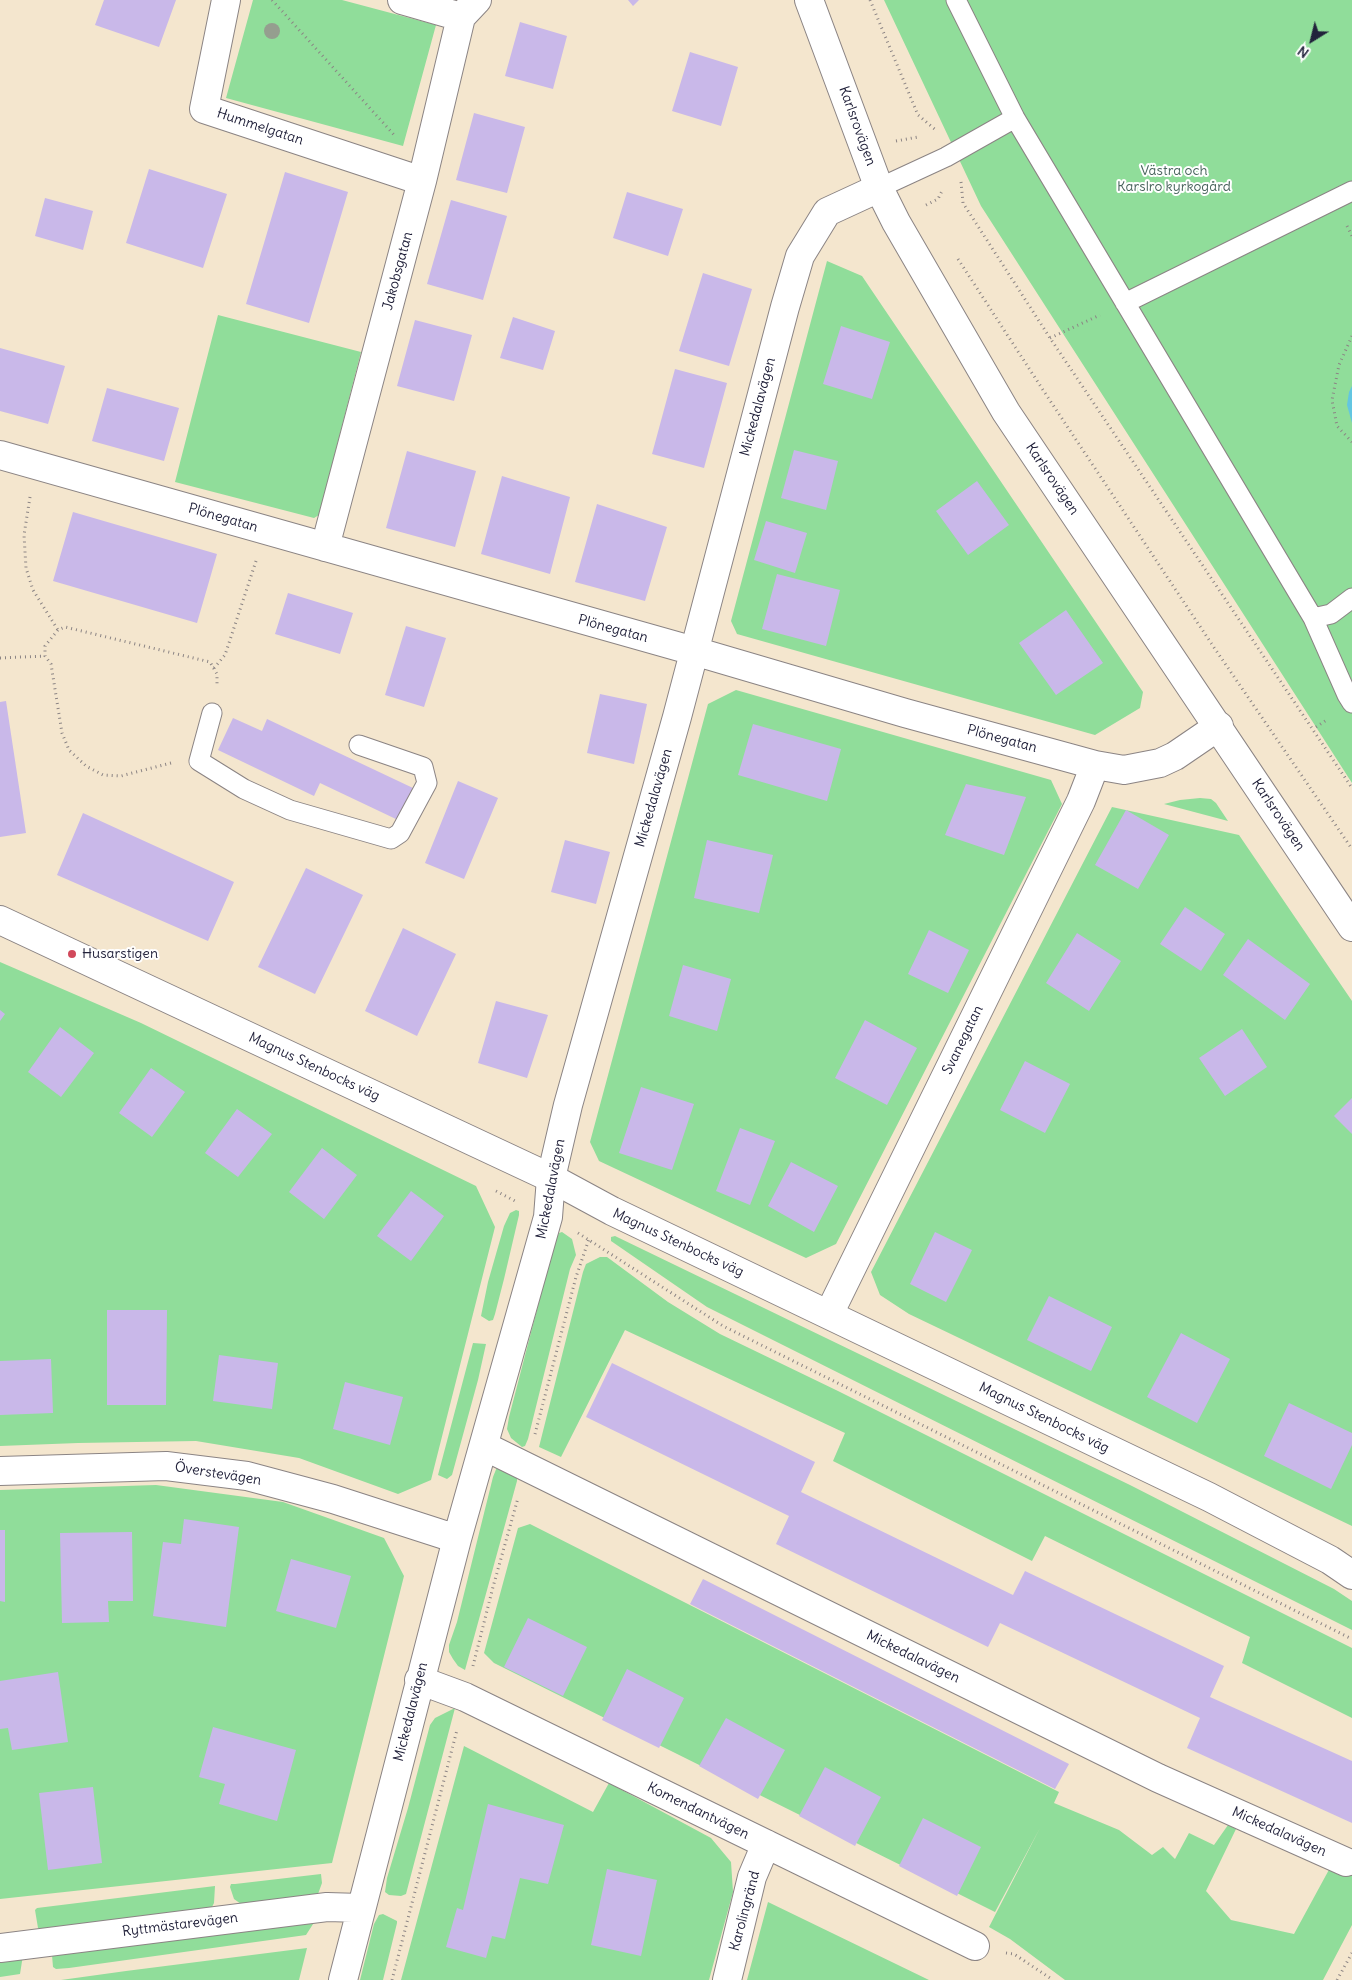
<!DOCTYPE html>
<meta charset="utf-8">
<style>
body{margin:0}
#map{position:relative;width:1352px;height:1980px;overflow:hidden;background:#f4e6ce;font-family:Delius,sans-serif}
canvas{display:block}
.north{position:absolute;left:1287px;top:15px;width:50px;height:50px;-webkit-text-stroke:4px #fff;paint-order:stroke;rotate:216deg;font-size:14px;font-weight:700;line-height:20px;text-align:center;color:#22223b}
.north::after{content:'';display:block;margin:auto;width:18px;height:22px;background:#22223b;clip-path:polygon(50% 0,100% 100%,50% 72%,0 100%)}
</style>
<div id="map">
<canvas width="1352" height="1980"></canvas>
<div class="north">N</div>
</div>
<script>
const ctx = document.querySelector('canvas').getContext('2d');
ctx.lineJoin = 'round';
function paint(path, color) {
  ctx.fillStyle = color;
  ctx.fill(path, 'evenodd');
}
function poly(rows) {
  const path = new Path2D();
  for (const r of rows) {
    path.moveTo(r[0], r[1]);
    for (let i = 2; i < r.length; i += 2) path.lineTo(r[i], r[i + 1]);
  }
  return path;
}
function trace(path, color, width, dash) {
  ctx.strokeStyle = color;
  ctx.lineWidth = width;
  ctx.lineCap = dash ? 'butt' : 'round';
  ctx.setLineDash(dash || []);
  ctx.stroke(path);
}
function label(font, color, halo, rows, align = 'center') {
  ctx.font = font + ' Delius,sans-serif';
  ctx.lineWidth = 4;
  ctx.setLineDash([]);
  ctx.textBaseline = 'middle';
  ctx.strokeStyle = halo;
  ctx.fillStyle = color;
  for (const [text, x, y, turn = 0] of rows) {
    ctx.save();
    ctx.translate(x, y);
    ctx.rotate((+turn || 0) * Math.PI / 180);
    ctx.textAlign = isNaN(turn) ? turn : align;
    if (halo) ctx.strokeText(text, 0, 0);
    ctx.fillText(text, 0, 0);
    ctx.restore();
  }
}
const green = poly([
 [253,0,342,0,436,25,403,146,226,98],
 [884,0,1352,0,1352,783,981,206],
 [827,261,862,276,1143,692,1140,708,1095,735,737,634,731,621],
 [218,315,361,352,319,515,314,518,175,482],
 [736,690,1051,780,1062,804,836,1244,806,1258,599,1161,590,1142,708,704],
 [1200,798,1211,799,1216,803,1228,821,1164,804,1180,800],
 [1112,807,1239,835,1352,1001,1352,1526,909,1314,880,1295,871,1272],
 [0,962,141,1023,476,1186,495,1227,431,1480,398,1494,299,1458,196,1441,78,1443,0,1446],
 [516,1210,519,1211,519,1215,504,1279,495,1314,493,1320,489,1321,481,1316,488,1282,504,1226,510,1213],
 [562,1232,572,1239,576,1255,570,1269,528,1439,525,1446,522,1447,511,1438,507,1429,509,1417,554,1244,559,1233],
 [615,1236,1130,1485,1334,1589,1352,1601,1352,1630,707,1307,611,1241,611,1237],
 [600,1257,607,1257,668,1302,720,1334,838,1391,1352,1648,1352,1718,1242,1663,1250,1637,1045,1536,1032,1561,833,1461,845,1433,625,1330,561,1457,539,1447,583,1272,586,1264],
 [473,1343,486,1344,478,1380,452,1475,447,1479,438,1475],
 [497,1467,517,1473,517,1481,465,1670,458,1666,453,1659,449,1652,449,1645,457,1622,493,1477],
 [156,1485,283,1502,384,1538,404,1576,332,1863,0,1899,0,1490],
 [530,1524,1059,1792,1054,1803,1119,1830,1152,1855,1163,1847,1175,1859,1189,1833,1214,1845,1228,1825,1236,1829,1206,1891,1231,1920,1294,1934,1331,1866,1352,1875,1352,1925,1323,1980,1065,1980,1010,1939,989,1927,1040,1828,995,1912,494,1663,484,1653,518,1528],
 [455,1708,406,1894,401,1896,389,1895,385,1892,387,1878,408,1808,430,1725,435,1718],
 [464,1746,593,1812,609,1783,711,1838,731,1862,733,1892,709,1980,401,1980],
 [321,1874,322,1883,318,1894,292,1898,241,1904,234,1899,230,1887,231,1884,235,1884],
 [215,1886,214,1903,212,1907,209,1908,41,1930,38,1928,35,1910,37,1908],
 [768,1902,929,1980,747,1980],
 [383,1914,397,1921,397,1923,383,1980,360,1980,374,1924,379,1915],
 [315,1921,306,1935,69,1968,56,1969,53,1967,52,1955],
 [307,1948,299,1980,61,1980,126,1971],
 [23,1955,20,1974,0,1977,0,1956]
]);
const water = poly([
 [1352,386,1352,423,1347,405,1349,392]
]);
const building = poly([
 [104,0,176,0,159,47,95,25],
 [628,0,639,0,633,6],
 [520,22,567,36,553,89,505,76],
 [690,52,738,67,721,126,672,111],
 [474,113,525,127,507,193,456,180],
 [149,169,227,194,203,268,126,243],
 [285,172,348,192,309,323,246,304],
 [627,192,683,209,668,256,613,238],
 [45,198,93,211,83,250,35,236],
 [451,200,507,216,483,300,427,284],
 [703,273,752,289,729,366,679,351],
 [513,317,555,331,543,370,500,358],
 [415,320,472,335,454,401,397,386],
 [841,326,890,342,872,399,823,384],
 [0,348,65,366,48,424,0,411],
 [675,369,727,383,704,468,652,454],
 [107,388,179,408,164,461,92,441],
 [794,450,838,461,826,510,781,498],
 [407,451,476,471,455,547,386,528],
 [502,476,570,497,550,574,481,554],
 [977,481,1009,525,968,555,936,511],
 [597,504,667,527,645,601,575,582],
 [73,512,217,554,197,623,53,581],
 [766,521,807,533,795,573,754,560],
 [777,574,840,590,826,646,762,629],
 [288,593,353,613,340,654,275,634],
 [1066,610,1103,663,1056,695,1019,643],
 [406,626,446,638,424,707,385,695],
 [600,694,647,704,634,764,587,753],
 [6,701,26,833,0,837,0,702],
 [233,718,262,731,267,719,413,788,398,820,320,783,314,796,218,750],
 [753,724,841,749,827,801,738,775],
 [458,781,498,798,464,879,425,863],
 [966,784,1026,797,1004,855,945,835],
 [1126,810,1169,835,1138,889,1095,865],
 [83,813,234,882,208,941,57,875],
 [565,840,610,852,596,904,551,892],
 [707,840,773,855,759,913,694,898],
 [306,868,363,895,315,994,258,967],
 [1185,907,1225,934,1201,971,1160,944],
 [403,928,456,954,417,1036,365,1011],
 [929,930,969,950,948,993,908,974],
 [1077,933,1121,961,1089,1011,1046,983],
 [1248,939,1310,984,1285,1020,1223,975],
 [683,965,731,979,717,1031,669,1016],
 [496,1001,548,1015,527,1078,478,1063],
 [0,1010,5,1014,0,1021],
 [865,1020,917,1048,887,1105,835,1078],
 [60,1027,94,1053,61,1097,28,1072],
 [1242,1029,1267,1067,1225,1096,1199,1058],
 [1025,1061,1070,1084,1045,1133,1000,1110],
 [151,1068,185,1092,152,1137,119,1113],
 [641,1087,694,1104,672,1170,619,1153],
 [1352,1098,1352,1134,1334,1116],
 [237,1109,272,1134,238,1177,205,1153],
 [740,1128,775,1141,750,1205,716,1191],
 [322,1148,357,1175,324,1219,289,1192],
 [791,1162,838,1186,814,1232,768,1206],
 [411,1191,444,1216,411,1261,377,1236],
 [935,1232,972,1250,946,1302,910,1284],
 [1049,1296,1112,1327,1091,1371,1027,1340],
 [107,1310,167,1310,166,1405,107,1405],
 [1181,1333,1230,1359,1197,1423,1147,1397],
 [219,1355,278,1363,272,1409,213,1401],
 [51,1359,53,1413,0,1415,0,1361],
 [612,1363,815,1462,801,1492,1013,1595,1025,1571,1224,1666,1210,1697,1352,1761,1352,1823,1187,1748,1200,1718,1000,1623,988,1647,776,1544,789,1516,586,1417],
 [345,1382,403,1397,390,1445,333,1429],
 [1289,1403,1352,1433,1352,1445,1331,1489,1264,1456],
 [184,1519,239,1527,226,1627,153,1616,163,1542,181,1544],
 [0,1530,5,1530,5,1602,0,1601],
 [132,1532,133,1601,108,1601,109,1622,62,1623,60,1533],
 [291,1559,351,1576,336,1628,276,1611],
 [703,1579,1069,1764,1055,1789,690,1604],
 [528,1618,587,1647,563,1696,504,1667],
 [627,1669,684,1698,659,1748,602,1720],
 [58,1672,68,1742,12,1750,8,1728,0,1729,0,1681],
 [726,1718,785,1750,758,1799,699,1766],
 [213,1727,296,1750,277,1821,219,1804,225,1784,199,1777],
 [825,1767,881,1797,855,1846,799,1816],
 [93,1787,102,1863,48,1870,39,1793],
 [488,1804,564,1825,548,1884,520,1878,505,1939,492,1936,486,1958,446,1947,457,1908,463,1910],
 [923,1818,981,1847,957,1896,899,1866],
 [607,1869,657,1880,641,1956,591,1945]
]);
const path = poly([
 [272,0,396,137],
 [870,0,918,115,937,131],
 [896,141,918,137],
 [961,182,963,203,1050,338,1352,788],
 [926,205,938,199,942,191],
 [1347,226,1352,236],
 [958,259,1045,393,1213,646,1352,849],
 [1352,336,1339,365,1332,400,1337,426,1352,442],
 [1050,338,1100,315],
 [30,497,24,535,26,568,33,590,58,630],
 [0,658,45,656],
 [214,668,225,655,256,561],
 [1316,727,1328,719],
 [171,763,121,776,103,775,86,766,69,750,62,733,51,664,45,656,45,646,58,630,65,627,210,662,217,674,217,686],
 [496,1191,517,1202],
 [578,1233,723,1326,1352,1639],
 [535,1434,576,1277,589,1239],
 [473,1666,493,1587,518,1498],
 [1006,1953,1014,1954,1053,1980],
 [392,1980,457,1730],
 [1337,1980,1352,1953]
]);
const service = poly([
 [956,0,1015,118,1313,618,1331,614,1352,598],
 [879,188,946,157,1015,118],
 [1125,303,1352,191],
 [1313,618,1347,695,1352,703],
 [212,713,199,761,244,789,290,810,391,839,400,833,427,783,423,767,359,745]
]);
const minor = poly([
 [226,0,204,109,422,181],
 [402,0,461,17],
 [0,455,694,651,905,713,1095,765,1124,770,1160,763,1175,756,1219,726],
 [325,547,422,181,461,17,477,0],
 [829,1314,1081,801,1095,765],
 [484,1446,1158,1778,1346,1862],
 [0,1471,166,1466,247,1476,333,1499,457,1539],
 [419,1680,465,1697,975,1946],
 [0,1948,327,1907,361,1908],
 [343,1980,457,1539,548,1217,551,1178,568,1105,677,717,785,307,800,256,827,212,879,188],
 [727,1980,752,1877,766,1844]
]);
const tertiary = poly([
 [809,0,879,188,896,222,1006,412,1352,927],
 [0,920,551,1178,612,1211,1209,1497,1330,1560,1352,1575]
]);
const trees = [
 [272,31]
];
const markers = [
 [72,954,5,"#d1495b"]
];
const streetNames = [
 ["Karlsrovägen",857,126,70],
 ["Hummelgatan",260,127,18],
 ["Jakobsgatan",398,271,-75],
 ["Mickedalavägen",758,407,-75],
 ["Karlsrovägen",1052,479,56],
 ["Plönegatan",223,518,16],
 ["Plönegatan",613,629,15],
 ["Plönegatan",1002,739,15],
 ["Mickedalavägen",654,798,-74],
 ["Karlsrovägen",1278,815,56],
 ["Svanegatan",963,1040,-64],
 ["Magnus Stenbocks väg",314,1067,25],
 ["Mickedalavägen",551,1189,-79],
 ["Magnus Stenbocks väg",678,1243,25],
 ["Magnus Stenbocks väg",1044,1418,26],
 ["Överstevägen",218,1474,9],
 ["Mickedalavägen",913,1657,26],
 ["Mickedalavägen",411,1712,-76],
 ["Komendantvägen",698,1811,26],
 ["Mickedalavägen",1279,1832,24],
 ["Karolingränd",745,1911,-75],
 ["Ryttmästarevägen",180,1925,-7]
];
const parkNames = [
 ["Västra och",1174,171],
 ["Karslro kyrkogård",1174,187]
];
const poiNames = [
 ["Husarstigen",82,954]
];
paint(green, '#90dd9a');
paint(water, '#63c6e1');
paint(building, '#c9b8e9');
trace(service, '#8b8484', 21);
trace(minor, '#8b8484', 30);
trace(tertiary, '#8b8484', 30);
trace(path, '#8b8484', 3, [1, 4]);
trace(service, '#fff', 19);
trace(minor, '#fff', 28);
trace(tertiary, '#fff', 28);
ctx.fillStyle = '#959e8f';
for (const [x, y] of trees) {
  ctx.beginPath();
  ctx.arc(x, y, 8, 0, 2 * Math.PI);
  ctx.fill();
}
for (const [x, y, r, color] of markers) {
  const dot = new Path2D();
  dot.arc(x, y, r, 0, 2 * Math.PI);
  ctx.fillStyle = color;
  ctx.fill(dot);
  trace(dot, '#fff', 2);
}
label('14px', '#22223b', '#fff', streetNames);
label('14px', '#48635c', '#fff', parkNames);
label('14px', '#22223b', '#fff', poiNames, 'left');
</script>
